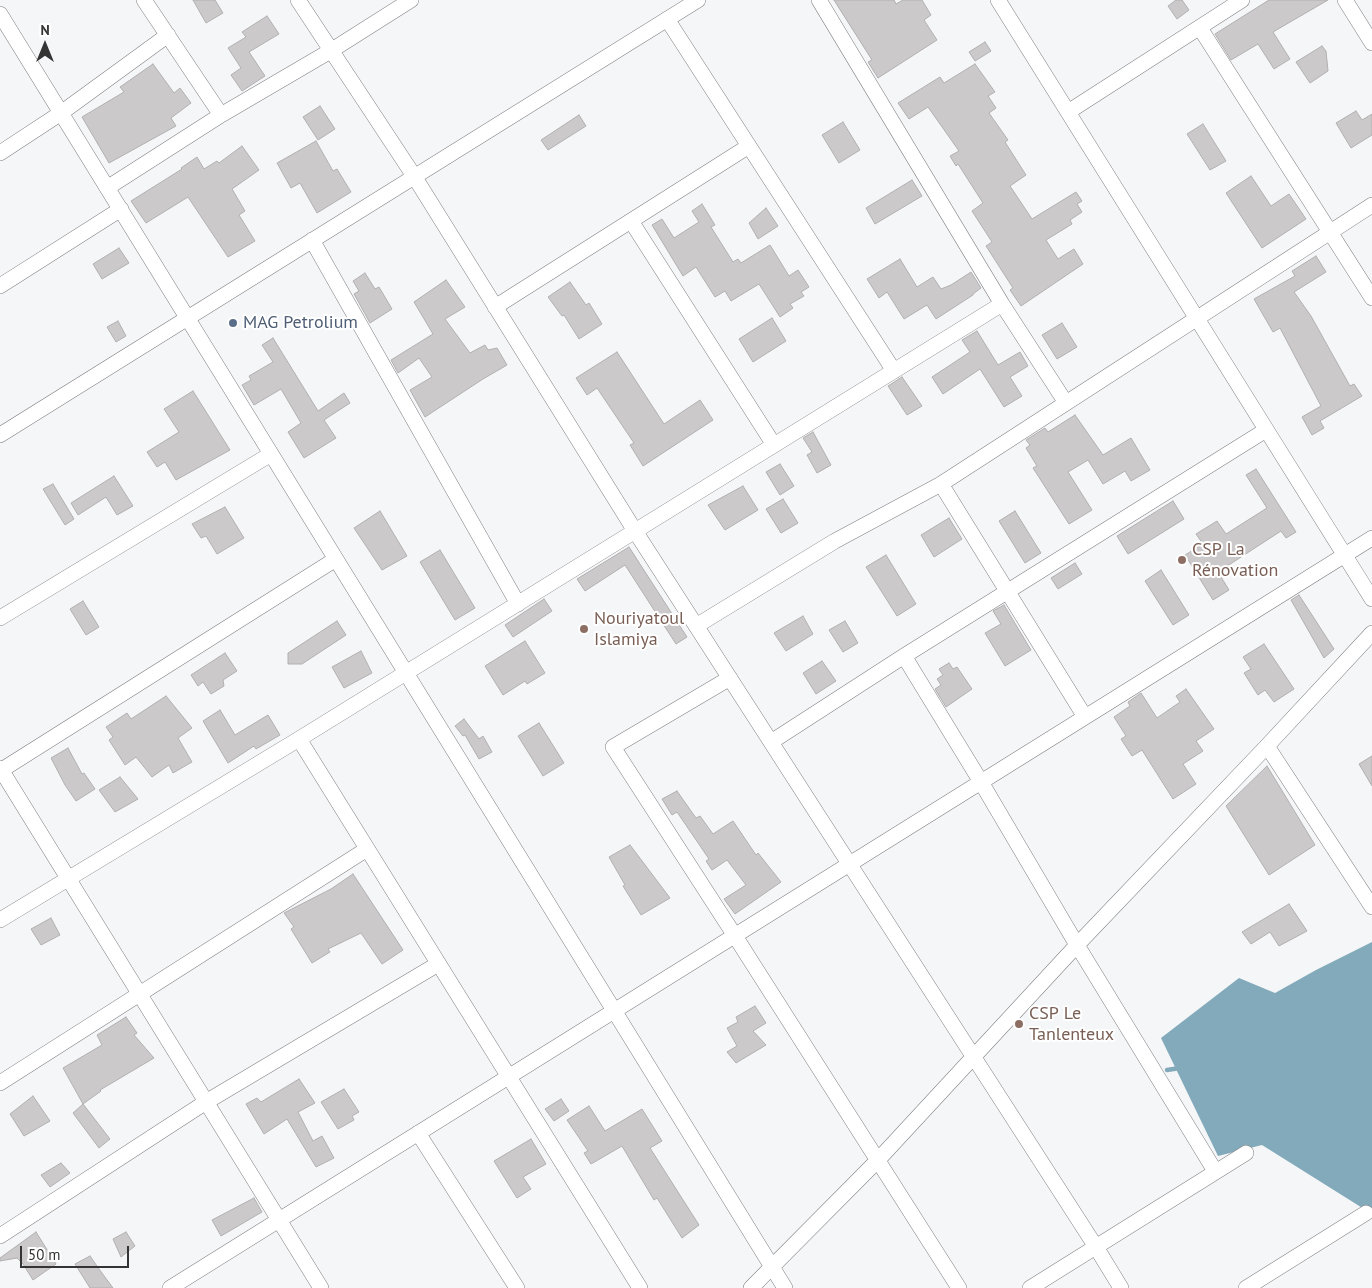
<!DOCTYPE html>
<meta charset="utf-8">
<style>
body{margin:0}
#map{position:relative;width:1372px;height:1288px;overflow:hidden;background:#f5f6f8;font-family:"PT Sans",sans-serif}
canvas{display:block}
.north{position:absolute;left:20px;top:20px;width:50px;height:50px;-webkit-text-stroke:4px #fff;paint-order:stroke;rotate:0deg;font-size:14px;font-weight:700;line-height:20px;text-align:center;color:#343435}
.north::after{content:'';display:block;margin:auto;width:18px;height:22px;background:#343435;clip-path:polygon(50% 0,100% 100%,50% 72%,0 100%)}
.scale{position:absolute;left:20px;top:1246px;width:109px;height:22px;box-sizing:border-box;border:2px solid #343435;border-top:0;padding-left:6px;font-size:15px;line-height:18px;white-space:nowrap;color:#343435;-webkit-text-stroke:4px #fff;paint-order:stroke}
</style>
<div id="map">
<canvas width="1372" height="1288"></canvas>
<div class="north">N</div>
<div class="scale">50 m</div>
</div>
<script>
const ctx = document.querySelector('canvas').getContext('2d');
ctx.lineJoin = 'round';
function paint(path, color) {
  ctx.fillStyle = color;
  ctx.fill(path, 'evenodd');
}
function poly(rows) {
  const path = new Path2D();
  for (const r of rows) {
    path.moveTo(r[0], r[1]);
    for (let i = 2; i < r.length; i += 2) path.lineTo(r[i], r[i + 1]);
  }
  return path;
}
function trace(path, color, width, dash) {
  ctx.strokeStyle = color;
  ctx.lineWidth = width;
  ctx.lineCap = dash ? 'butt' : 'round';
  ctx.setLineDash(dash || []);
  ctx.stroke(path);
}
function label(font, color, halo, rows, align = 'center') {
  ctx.font = font + ' "PT Sans",sans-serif';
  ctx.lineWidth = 4;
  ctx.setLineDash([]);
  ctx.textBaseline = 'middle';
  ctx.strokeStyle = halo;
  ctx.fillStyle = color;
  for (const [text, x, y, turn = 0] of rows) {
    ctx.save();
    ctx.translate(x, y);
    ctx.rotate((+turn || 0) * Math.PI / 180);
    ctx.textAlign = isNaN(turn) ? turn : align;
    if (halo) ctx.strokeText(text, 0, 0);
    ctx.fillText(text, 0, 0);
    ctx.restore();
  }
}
const water = poly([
 [1372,942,1372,1214,1262,1145,1218,1156,1161,1038,1239,978,1275,993,1316,970]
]);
const stream = poly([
 [1167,1070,1180,1068]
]);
const building = poly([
 [193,0,215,0,223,13,206,23,193,0],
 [834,0,894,0,896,4,903,0,922,0,931,15,924,20,937,40,878,78,868,62,872,60,834,0],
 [1176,0,1182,0,1189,10,1177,19,1168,6,1176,0],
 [1269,0,1328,0,1273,32,1290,59,1274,69,1258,44,1231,60,1215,34,1269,0],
 [267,16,279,34,249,52,265,76,242,91,231,75,241,68,228,48,246,37,242,32,267,16],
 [985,42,991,51,975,61,969,52,985,42],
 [1322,46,1326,51,1328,71,1310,83,1296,62,1322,46],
 [153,64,174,93,180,88,191,103,171,118,176,126,109,163,82,117,124,92,120,87,153,64],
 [975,64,995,92,988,96,996,108,989,113,1008,140,1005,142,1026,175,1010,186,1032,219,1076,192,1082,201,1077,204,1082,212,1070,220,1072,224,1046,240,1058,259,1074,249,1083,264,1021,306,1010,290,1013,288,986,246,992,242,972,211,983,203,958,164,956,166,950,156,959,151,928,107,909,119,898,103,940,77,944,83,975,64],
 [320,106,335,129,318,140,303,117,320,106],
 [1356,111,1362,120,1372,114,1372,135,1351,148,1336,123,1356,111],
 [579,115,586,126,548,150,541,140,579,115],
 [843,122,860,150,839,163,822,135,843,122],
 [1203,124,1226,161,1210,170,1187,134,1203,124],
 [316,141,333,171,337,169,351,192,317,213,300,183,291,188,277,163,316,141],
 [242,146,259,170,232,189,245,211,239,215,255,241,228,257,188,197,146,223,131,201,182,169,181,168,197,157,204,169,217,161,219,163,242,146],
 [1251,176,1271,206,1289,194,1306,219,1262,248,1226,193,1251,176],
 [912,180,922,196,875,224,866,208,912,180],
 [702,204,715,225,711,227,733,262,738,259,741,263,770,245,789,276,798,270,809,287,801,292,804,296,790,304,793,308,780,317,759,284,731,301,725,291,715,297,696,267,683,276,652,225,662,219,674,238,699,222,692,211,702,204],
 [766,208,778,226,758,239,749,223,766,208],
 [119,248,129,263,102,279,93,264,119,248],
 [1316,256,1326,272,1294,292,1311,316,1350,386,1354,384,1362,396,1320,421,1324,428,1312,435,1302,417,1321,406,1280,328,1273,332,1254,299,1295,276,1292,271,1316,256],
 [900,259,917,287,933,277,941,289,951,285,971,272,981,288,973,294,973,295,936,319,927,305,904,319,887,292,879,298,867,279,900,259],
 [365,273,375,289,379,287,392,309,370,323,354,294,359,291,353,281,365,273],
 [446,280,465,307,445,319,470,353,485,345,488,350,497,348,507,365,483,379,425,417,410,390,432,377,419,358,398,373,391,360,433,334,414,302,446,280],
 [570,282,586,305,589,303,602,324,579,339,564,315,562,316,548,297,570,282],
 [772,318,786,341,753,362,739,339,772,318],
 [118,321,126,336,116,342,107,327,118,321],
 [1062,323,1077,347,1057,359,1042,335,1062,323],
 [977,331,998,365,1020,352,1028,366,1010,377,1022,396,1004,407,980,369,943,394,932,377,970,352,962,340,977,331],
 [273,338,318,411,344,393,350,403,324,420,336,438,304,458,288,432,301,423,281,389,254,405,242,385,251,380,249,376,273,362,262,345,273,338],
 [617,352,664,424,700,400,713,420,643,466,630,445,634,443,597,388,587,395,576,378,617,352],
 [902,377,922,406,907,415,888,386,902,377],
 [193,391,230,450,176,480,165,462,157,467,147,452,179,432,164,409,193,391],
 [1075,415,1103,455,1131,438,1150,470,1131,481,1125,471,1103,484,1088,460,1068,472,1092,510,1069,524,1033,468,1037,466,1026,448,1030,445,1026,440,1045,428,1048,432,1075,415],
 [813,432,831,465,817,473,807,455,812,452,803,438,813,432],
 [780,464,794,486,780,495,766,472,780,464],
 [1256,469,1296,532,1286,538,1281,531,1218,572,1229,590,1213,600,1185,555,1203,544,1196,534,1217,521,1226,534,1267,508,1246,475,1256,469],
 [114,476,133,506,117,515,106,497,78,515,71,503,114,476],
 [53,484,74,519,65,525,43,489,53,484],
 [743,486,758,510,725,530,708,505,743,486],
 [783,499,798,523,781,533,766,509,783,499],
 [1173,501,1184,519,1128,554,1117,536,1173,501],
 [225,507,244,538,217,554,206,536,201,538,192,524,225,507],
 [380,511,407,556,382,570,354,528,380,511],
 [1015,511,1041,553,1025,563,999,521,1015,511],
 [949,518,962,539,934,557,921,535,949,518],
 [629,547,687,637,676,644,625,565,585,591,577,579,629,547],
 [440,550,475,608,455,620,420,562,440,550],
 [886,555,916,604,897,616,866,567,886,555],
 [1075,563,1082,574,1058,589,1051,578,1075,563],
 [1161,570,1189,615,1173,625,1145,581,1161,570],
 [1299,595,1334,649,1324,658,1291,600,1299,595],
 [544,599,552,611,513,637,505,625,544,599],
 [83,601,99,627,86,635,70,609,83,601],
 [1004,605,1031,650,1005,666,985,633,1001,624,993,611,1004,605],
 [803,616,813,634,786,651,774,633,803,616],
 [337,621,346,635,302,664,288,664,288,653,337,621],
 [845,621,858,643,843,652,829,630,845,621],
 [525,641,545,673,527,684,525,681,503,695,485,666,525,641],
 [1264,644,1294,689,1274,702,1265,690,1258,695,1244,673,1251,669,1243,657,1264,644],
 [361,651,372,673,344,688,332,667,361,651],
 [225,653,237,671,223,680,224,686,211,694,203,682,198,686,191,675,225,653],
 [822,661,836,681,816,694,803,673,822,661],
 [949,663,953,669,957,667,972,689,946,707,935,689,941,685,937,679,943,675,939,669,949,663],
 [1186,689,1214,729,1196,741,1203,751,1183,764,1196,784,1173,799,1142,750,1132,756,1121,739,1126,736,1114,717,1130,706,1128,702,1141,693,1157,718,1180,702,1176,696,1186,689],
 [166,696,192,728,178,738,192,762,173,773,169,765,152,777,136,757,125,765,109,740,113,737,106,727,127,713,131,719,166,696],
 [220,710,235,735,268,715,280,735,256,749,254,746,228,763,203,721,220,710],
 [464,719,479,739,483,736,492,752,479,759,465,735,463,736,455,726,464,719],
 [539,723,564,763,543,776,518,736,539,723],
 [68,748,82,774,84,773,95,789,76,801,65,785,51,758,68,748],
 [1372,756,1372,786,1359,764,1372,756],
 [1267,766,1315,845,1269,875,1226,806,1267,766],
 [120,777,138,799,115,812,99,790,120,777],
 [677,791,696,818,700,816,713,834,733,821,756,855,758,853,781,882,735,914,724,899,746,885,727,860,712,870,706,861,709,859,677,812,672,815,662,799,677,791],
 [630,845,670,898,641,915,623,886,625,885,609,857,630,845],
 [353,874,403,950,382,964,361,933,328,949,330,952,312,963,291,929,294,927,284,913,331,889,353,874],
 [1289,904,1307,931,1279,946,1270,932,1251,944,1242,932,1289,904],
 [51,918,60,935,41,945,31,929,51,918],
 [755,1006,766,1023,753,1031,766,1045,736,1063,727,1052,737,1046,727,1028,738,1022,736,1017,755,1006],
 [126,1017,137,1033,134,1035,154,1058,100,1090,101,1091,83,1104,63,1068,102,1045,97,1035,126,1017],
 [299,1079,315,1103,298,1112,313,1141,322,1136,334,1158,316,1167,287,1119,264,1134,246,1104,257,1098,261,1102,299,1079],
 [344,1089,359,1112,352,1116,354,1120,338,1129,321,1102,344,1089],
 [33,1096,50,1121,24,1136,10,1114,33,1096],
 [561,1099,569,1111,554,1121,545,1109,561,1099],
 [83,1104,110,1139,99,1148,73,1113,83,1104],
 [589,1106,605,1131,642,1109,662,1141,650,1148,699,1225,682,1238,657,1198,654,1200,622,1146,591,1164,584,1153,588,1151,567,1120,589,1106],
 [531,1139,546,1164,523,1177,531,1189,517,1198,494,1161,531,1139],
 [61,1163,70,1173,50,1187,41,1175,61,1163],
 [254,1198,262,1212,221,1236,212,1220,254,1198],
 [36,1232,56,1264,33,1280,23,1264,17,1258,0,1261,0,1258,36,1232],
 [126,1232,135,1246,121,1257,113,1239,126,1232],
 [90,1256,99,1269,113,1288,90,1288,75,1264,90,1256]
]);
const street = poly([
 [144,0,221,115],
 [298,0,414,176,635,531,1096,1247,1121,1288],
 [819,0,1002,304,1066,403],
 [998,0,1372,599],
 [1345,0,1372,43],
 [0,14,785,1288],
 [667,19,894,371],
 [1200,28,1372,298],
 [1068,112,1242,0],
 [0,153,61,113,168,35],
 [107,188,221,115,332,50,411,0],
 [631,221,774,445],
 [312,240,518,604],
 [0,286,121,209],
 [495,307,749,146],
 [0,435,698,0],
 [941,484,1085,717],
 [0,618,271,454],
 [696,626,835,541,941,484,1372,205],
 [904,656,981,782,1077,945,1215,1171],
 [730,678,613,747,735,936,959,1288],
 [299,739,640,1288],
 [771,742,904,656,1266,430],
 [1267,746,1372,907],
 [0,768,321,1288],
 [0,771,336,559],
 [0,920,299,739,1002,304],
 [0,1083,367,849],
 [418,1133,517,1288],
 [0,1236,206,1102,438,964],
 [170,1288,1372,538],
 [751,1288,878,1160,1077,945,1267,746,1372,633],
 [1030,1288,1246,1153],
 [1246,1288,1366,1213]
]);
const markers = [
 [233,323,5,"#5c6f8a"],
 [1182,560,5,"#8d6e63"],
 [584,629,5,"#8d6e63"],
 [1019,1024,5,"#8d6e63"]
];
const serviceNames = [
 ["MAG Petrolium",243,323]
];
const educationNames = [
 ["CSP La",1192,550],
 ["Rénovation",1192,571],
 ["Nouriyatoul",594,619],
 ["Islamiya",594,640],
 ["CSP Le",1029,1014],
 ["Tanlenteux",1029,1035]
];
paint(water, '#82aaba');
trace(stream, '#82aaba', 4.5);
paint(building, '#cbc9ca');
trace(building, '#b1afb0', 1);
trace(street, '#818184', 16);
trace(street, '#fff', 15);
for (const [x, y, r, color] of markers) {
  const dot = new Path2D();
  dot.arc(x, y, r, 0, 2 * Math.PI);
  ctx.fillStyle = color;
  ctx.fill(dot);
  trace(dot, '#fff', 2);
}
label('18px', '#4e5e75', '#fff', serviceNames, 'left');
label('18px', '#785e54', '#fff', educationNames, 'left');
</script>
